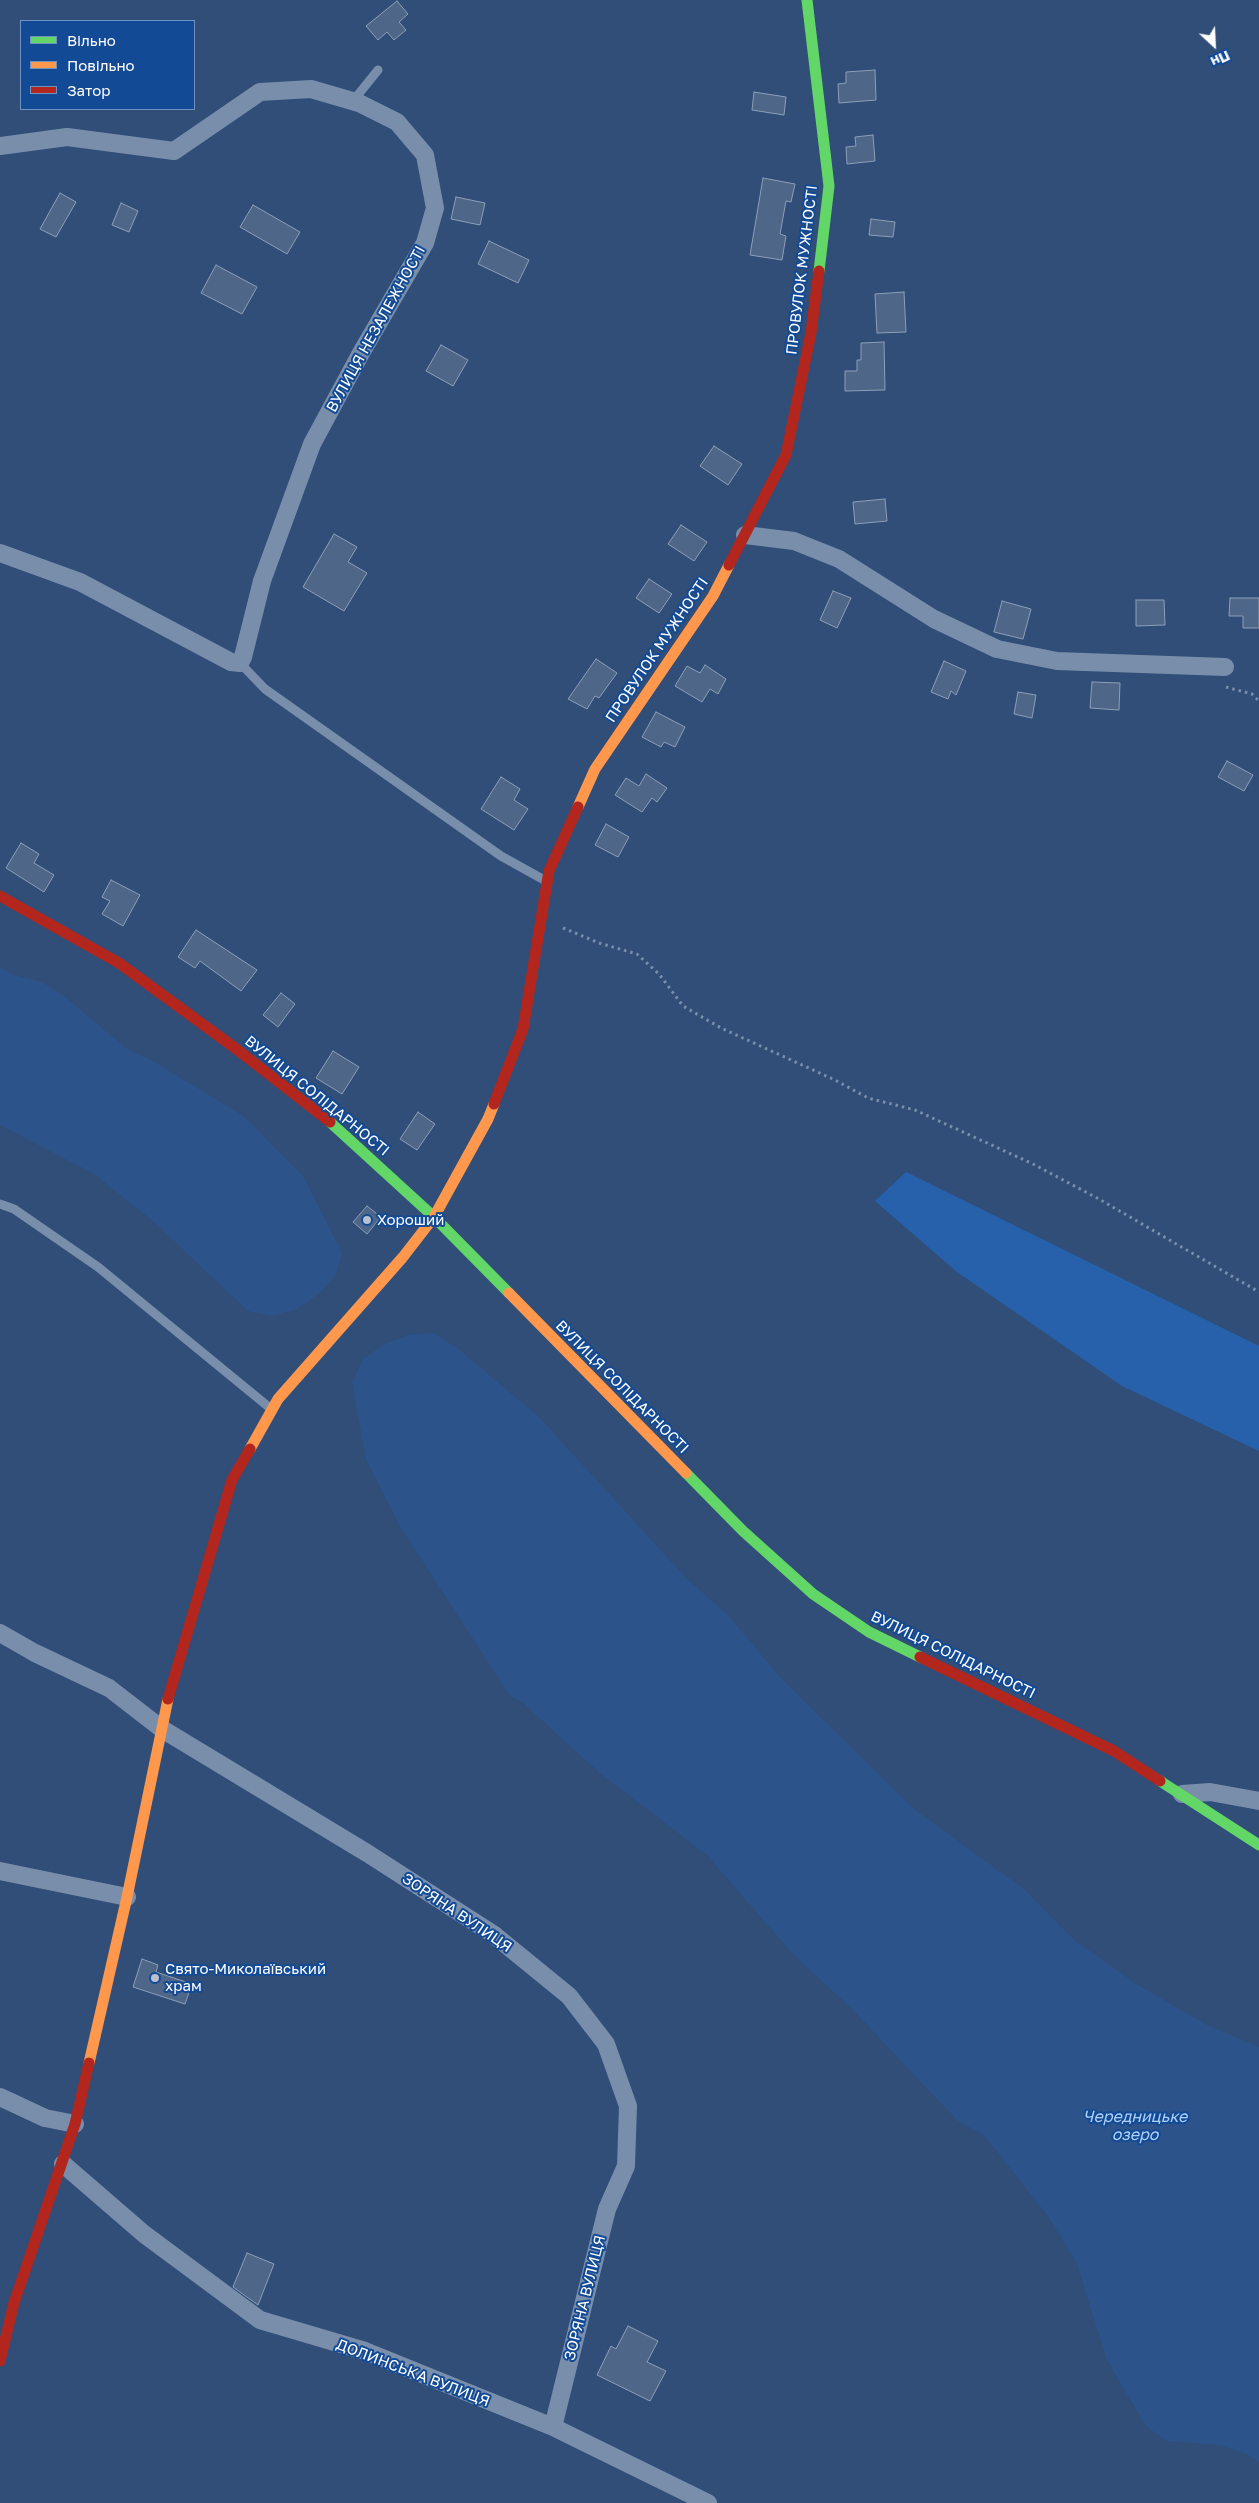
<!DOCTYPE html>
<meta charset="utf-8">
<style>
body{margin:0}
#map{position:relative;width:1259px;height:2503px;overflow:hidden;background:#304e78;font-family:"Golos Text",sans-serif}
canvas{display:block}
.legend{position:absolute;left:20px;top:20px;width:175px;height:90px;box-sizing:border-box;background:#134a95;border:1px solid #7192bf;margin:0;padding:6px 9px;list-style:none;font-size:15px;color:#fff}
.legend li{display:flex;align-items:center;gap:10px;height:25px}
.legend b{width:25px;border:1px solid #7192bf}
.north{position:absolute;left:1189px;top:20px;width:50px;height:50px;-webkit-text-stroke:4px #134a95;paint-order:stroke;rotate:155deg;font-size:14px;font-weight:700;line-height:20px;text-align:center;color:#fff}
.north::after{content:'';display:block;margin:auto;width:18px;height:22px;background:#fff;clip-path:polygon(50% 0,100% 100%,50% 72%,0 100%)}
</style>
<div id="map">
<canvas width="1259" height="2503"></canvas>
<ul class="legend">
<li><b style="height:6px;background:#63d668"></b>Вільно</li>
<li><b style="height:6px;background:#ff974d"></b>Повільно</li>
<li><b style="height:6px;background:#b3261e"></b>Затор</li>
</ul>
<div class="north">Пн</div>
</div>
<script>
const ctx = document.querySelector('canvas').getContext('2d');
ctx.lineJoin = 'round';
function paint(path, color) {
  ctx.fillStyle = color;
  ctx.fill(path, 'evenodd');
}
function poly(rows) {
  const path = new Path2D();
  for (const r of rows) {
    path.moveTo(r[0], r[1]);
    for (let i = 2; i < r.length; i += 2) path.lineTo(r[i], r[i + 1]);
  }
  return path;
}
function trace(path, color, width, dash) {
  ctx.strokeStyle = color;
  ctx.lineWidth = width;
  ctx.lineCap = dash ? 'butt' : 'round';
  ctx.setLineDash(dash || []);
  ctx.stroke(path);
}
function label(font, color, halo, rows, align = 'center') {
  ctx.font = font + ' "Golos Text",sans-serif';
  ctx.lineWidth = 4;
  ctx.setLineDash([]);
  ctx.textBaseline = 'middle';
  ctx.strokeStyle = halo;
  ctx.fillStyle = color;
  for (const [text, x, y, turn = 0] of rows) {
    ctx.save();
    ctx.translate(x, y);
    ctx.rotate((+turn || 0) * Math.PI / 180);
    ctx.textAlign = isNaN(turn) ? turn : align;
    if (halo) ctx.strokeText(text, 0, 0);
    ctx.fillText(text, 0, 0);
    ctx.restore();
  }
}
const green = poly([
 [906,1172,1259,1346,1259,1451,1122,1386,957,1272,875,1201]
]);
const water = poly([
 [0,967,13,975,42,982,64,996,127,1049,153,1061,245,1117,303,1176,342,1253,335,1277,317,1295,297,1309,272,1316,248,1311,153,1221,94,1174,0,1125],
 [433,1333,456,1347,539,1417,687,1579,727,1614,780,1677,914,1809,1024,1889,1073,1939,1138,1985,1207,2025,1259,2047,1259,2462,1245,2453,1219,2445,1167,2441,1146,2426,1107,2360,1076,2261,1048,2216,984,2135,958,2121,851,2008,793,1954,707,1855,601,1774,523,1703,510,1696,400,1526,366,1459,352,1383,362,1360,384,1344,408,1335]
]);
const building = poly([
 [397,1,408,14,399,22,406,30,394,40,387,32,378,40,366,26,397,1],
 [875,70,876,100,839,103,838,84,846,83,846,72,875,70],
 [754,92,786,97,784,115,752,110,754,92],
 [873,135,875,161,847,164,846,147,856,146,855,137,873,135],
 [763,178,795,184,791,202,786,201,780,234,786,236,782,260,750,255,763,178],
 [60,193,76,202,56,237,40,229,60,193],
 [456,197,485,203,480,225,451,219,456,197],
 [121,203,138,211,129,232,112,225,121,203],
 [253,205,300,232,287,254,240,227,253,205],
 [871,219,895,222,893,237,869,235,871,219],
 [489,241,529,260,518,283,478,264,489,241],
 [216,265,257,287,242,314,201,293,216,265],
 [904,292,906,332,877,333,875,294,904,292],
 [884,342,885,390,845,391,845,371,857,371,857,360,861,360,861,343,884,342],
 [441,345,468,360,453,386,426,371,441,345],
 [714,446,742,464,728,485,700,466,714,446],
 [885,499,887,521,855,524,853,502,885,499],
 [681,525,707,542,694,561,668,544,681,525],
 [334,534,357,547,348,562,367,573,344,611,303,587,334,534],
 [649,579,672,594,659,613,636,598,649,579],
 [833,591,851,598,837,628,820,620,833,591],
 [1230,598,1259,598,1259,628,1243,628,1243,616,1229,616,1230,598],
 [1136,600,1164,600,1165,625,1136,626,1136,600],
 [1002,601,1031,609,1023,639,994,632,1002,601],
 [596,659,617,673,599,698,595,696,587,709,568,699,596,659],
 [944,661,966,671,956,695,951,691,948,699,931,692,944,661],
 [705,665,726,679,718,694,710,689,702,702,675,686,687,666,700,673,705,665],
 [1092,682,1120,683,1119,710,1090,708,1092,682],
 [1018,692,1036,695,1032,718,1014,714,1018,692],
 [656,712,685,727,675,747,664,742,661,747,642,737,656,712],
 [1227,761,1253,775,1244,791,1218,777,1227,761],
 [646,774,667,788,657,802,652,798,642,812,615,795,626,778,639,786,646,774],
 [501,777,520,789,514,800,528,809,514,830,481,809,501,777],
 [606,824,629,837,618,857,595,845,606,824],
 [21,843,39,854,34,863,54,875,44,892,6,868,21,843],
 [111,880,140,895,123,926,102,914,110,901,102,897,111,880],
 [196,930,257,970,241,991,200,961,195,968,178,957,196,930],
 [281,993,295,1004,278,1027,263,1015,281,993],
 [333,1051,359,1067,342,1094,316,1078,333,1051],
 [418,1112,435,1124,417,1150,400,1139,418,1112],
 [367,1206,381,1217,367,1234,353,1222,367,1206],
 [142,1959,158,1965,156,1972,192,1984,185,2004,133,1987,142,1959],
 [247,2253,274,2264,258,2305,233,2287,247,2253],
 [628,2326,658,2341,647,2362,666,2371,650,2401,597,2375,611,2346,616,2349,628,2326]
]);
const path = poly([
 [1226,687,1252,694,1259,701],
 [563,928,599,943,637,954,659,974,683,1006,721,1028,835,1080,868,1098,915,1110,1033,1164,1099,1199,1259,1292]
]);
const lane = poly([
 [353,101,378,70],
 [240,663,265,689,501,856,546,881],
 [0,1204,14,1209,98,1267,270,1408]
]);
const street = poly([
 [0,146,67,137,174,151,260,92,311,89,359,103,397,122,425,155,435,208,425,243,361,353,312,444,262,581,243,657,240,663,231,662,80,582,0,553],
 [745,535,794,541,839,559,934,619,997,649,1057,661,1225,667],
 [0,1633,35,1653,109,1688,162,1729,367,1853,493,1934,569,1996,606,2044,628,2106,626,2166,607,2209,553,2427],
 [1182,1794,1210,1792,1259,1801],
 [0,1871,127,1897],
 [0,2097,45,2118,75,2124],
 [63,2164,144,2234,260,2320,365,2351,553,2427,708,2503]
]);
const fast = poly([
 [807,0,829,186,819,271],
 [330,1122,434,1217,509,1293],
 [686,1473,743,1531,813,1594,869,1632,920,1657],
 [1160,1781,1259,1845]
]);
const slow = poly([
 [578,807,595,769,713,596,729,565],
 [509,1293,686,1473],
 [250,1449,278,1399,403,1257,434,1217,488,1119,494,1104],
 [89,2063,127,1897,168,1699]
]);
const jam = poly([
 [729,565,786,455,811,333,819,271],
 [0,896,119,963,235,1048,330,1122],
 [494,1104,523,1029,549,871,578,807],
 [920,1657,1114,1751,1160,1781],
 [168,1699,232,1480,250,1449],
 [0,2361,14,2303,75,2124,89,2063]
]);
const markers = [
 [367,1220,5,"#b7c1d0"],
 [155,1978,5,"#b7c1d0"]
];
const streetNames = [
 ["ПРОВУЛОК МУЖНОСТІ",802,270,-83],
 ["ВУЛИЦЯ НЕЗАЛЕЖНОСТІ",376,329,-61],
 ["ПРОВУЛОК МУЖНОСТІ",657,650,-56],
 ["ВУЛИЦЯ СОЛІДАРНОСТІ",317,1096,39],
 ["ВУЛИЦЯ СОЛІДАРНОСТІ",622,1387,45],
 ["ВУЛИЦЯ СОЛІДАРНОСТІ",953,1655,26],
 ["ЗОРЯНА ВУЛИЦЯ",457,1913,34],
 ["ЗОРЯНА ВУЛИЦЯ",585,2298,-76],
 ["ДОЛИНСЬКА ВУЛИЦЯ",413,2373,21]
];
const poiNames = [
 ["Хороший",377,1220],
 ["Свято-Миколаївський",165,1969],
 ["храм",165,1986]
];
const waterNames = [
 ["Чередницьке",1135,2117],
 ["озеро",1135,2135]
];
paint(green, '#2761ac');
paint(water, '#2c548a');
paint(building, '#4e6687');
trace(building, '#8e9fb8', 1);
trace(path, '#798eab', 3, [2.5, 4]);
trace(lane, '#798eab', 9);
trace(street, '#798eab', 18);
trace(fast, '#63d668', 11);
trace(slow, '#ff974d', 11);
trace(jam, '#b3261e', 11);
for (const [x, y, r, color] of markers) {
  const dot = new Path2D();
  dot.arc(x, y, r, 0, 2 * Math.PI);
  ctx.fillStyle = color;
  ctx.fill(dot);
  trace(dot, '#134a95', 2);
}
label('15px', '#fff', '#134a95', streetNames);
label('15px', '#fff', '#134a95', poiNames, 'left');
label('italic 16px', '#aed0f9', '#134a95', waterNames);
</script>
